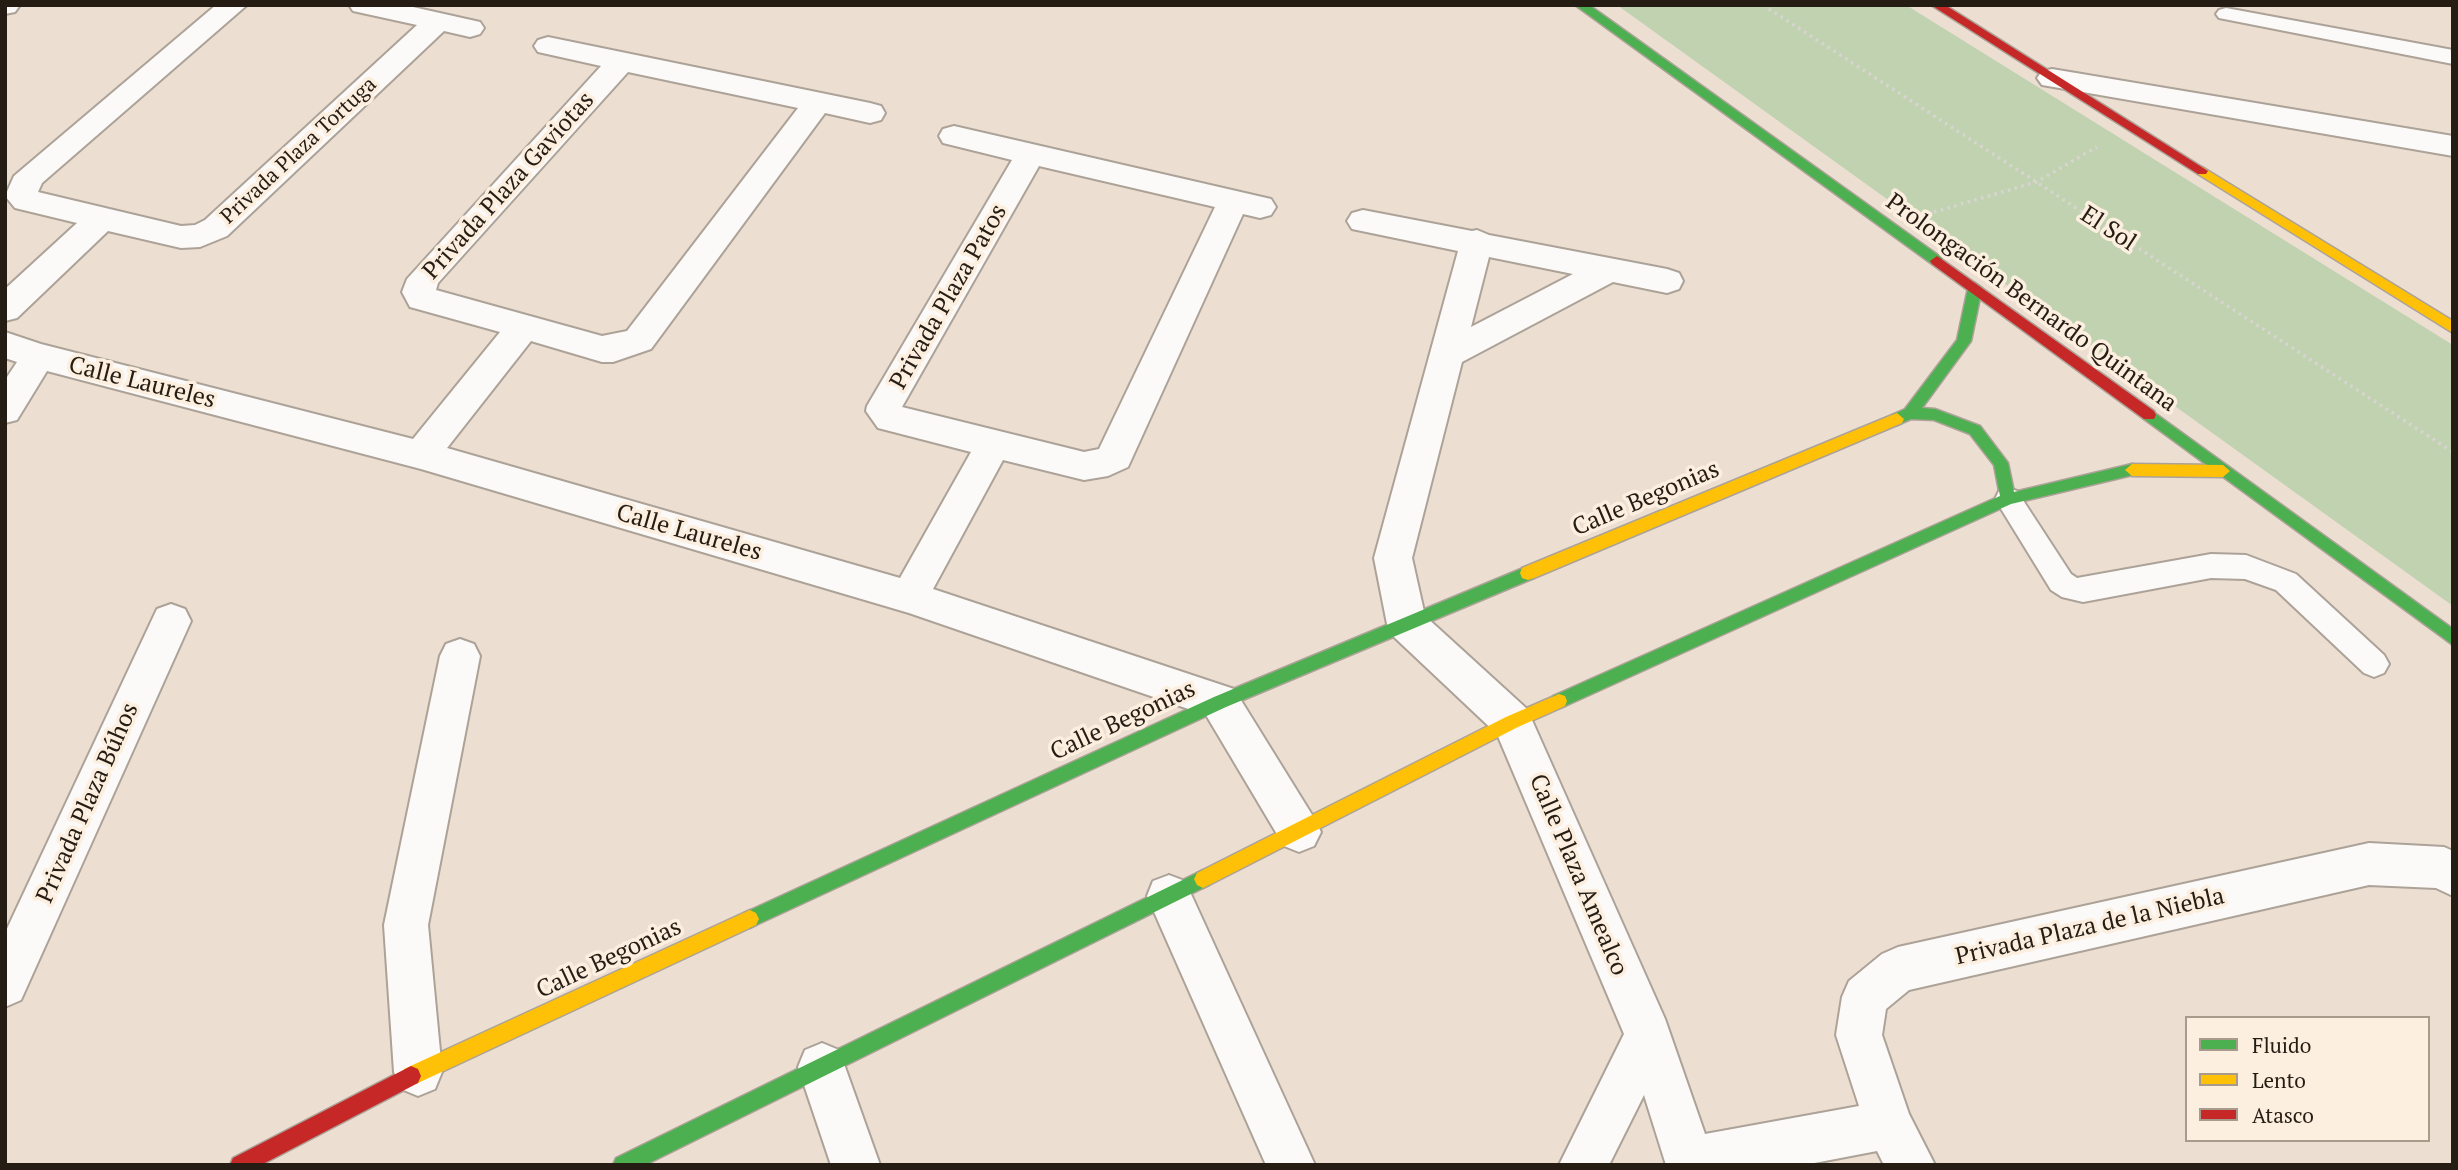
<!DOCTYPE html>
<meta charset="utf-8">
<style>
body{margin:0}
#map{position:relative;width:2458px;height:1170px;overflow:hidden;background:#ecdfd2;font-family:"PT Serif",serif}
canvas{display:block}
.frame{position:absolute;inset:0;border:7px solid #251d14;pointer-events:none}
.legend{position:absolute;left:2185px;top:1016px;width:245px;height:126px;box-sizing:border-box;background:#fdefe0;border:2px solid #a79b8e;margin:0;padding:9px 12px;list-style:none;font-size:21px;color:#251d14}
.legend li{display:flex;align-items:center;gap:14px;height:35px}
.legend b{width:35px;border:2px solid #a79b8e}
</style>
<div id="map">
<canvas width="2458" height="1170"></canvas>
<div class="frame"></div>
<ul class="legend">
<li><b style="height:9px;background:#4caf50"></b>Fluido</li>
<li><b style="height:9px;background:#ffc107"></b>Lento</li>
<li><b style="height:9px;background:#c62828"></b>Atasco</li>
</ul>
</div>
<script>
const ctx = document.querySelector('canvas').getContext('2d');
ctx.lineJoin = 'round';
function paint(path, color) {
  ctx.fillStyle = color;
  ctx.fill(path, 'evenodd');
}
function poly(rows) {
  const path = new Path2D();
  for (const r of rows) {
    path.moveTo(r[0], r[1]);
    for (let i = 2; i < r.length; i += 2) path.lineTo(r[i], r[i + 1]);
  }
  return path;
}
function trace(path, color, width, dash) {
  ctx.strokeStyle = color;
  ctx.lineWidth = width;
  ctx.lineCap = dash ? 'butt' : 'round';
  ctx.setLineDash(dash || []);
  ctx.stroke(path);
}
function label(font, color, halo, rows, align = 'center') {
  ctx.font = font + ' "PT Serif",serif';
  ctx.lineWidth = 7;
  ctx.setLineDash([]);
  ctx.textBaseline = 'middle';
  ctx.strokeStyle = halo;
  ctx.fillStyle = color;
  for (const [text, x, y, turn = 0] of rows) {
    ctx.save();
    ctx.translate(x, y);
    ctx.rotate((+turn || 0) * Math.PI / 180);
    ctx.textAlign = isNaN(turn) ? turn : align;
    if (halo) ctx.strokeText(text, 0, 0);
    ctx.fillText(text, 0, 0);
    ctx.restore();
  }
}
const green = poly([
 [1617,5,1906,5,2453,345,2453,606]
]);
const path = poly([
 [1763,5,2453,452],
 [1934,212,2036,182,2097,147]
]);
const lane = poly([
 [2226,8,2453,50,2453,64,2219,18,2216,14,2219,10,2226,8],
 [2008,488,2017,491,2071,574,2077,578,2211,554,2246,555,2296,574,2384,655,2389,664,2384,673,2374,677,2364,673,2276,590,2245,579,2211,578,2083,602,2062,597,2051,590,1995,499,1999,491,2008,488]
]);
const street = poly([
 [5,5,20,5,15,12,5,14,5,5],
 [216,5,247,5,42,183,38,192,181,226,195,225,205,220,417,25,353,11,349,5,404,5,480,22,484,28,480,34,470,37,444,31,227,236,200,247,181,248,108,231,17,318,5,321,5,289,77,223,15,208,5,196,14,176,216,5],
 [548,37,870,103,881,106,885,113,881,120,870,123,825,113,651,349,613,362,602,362,531,341,447,448,900,578,971,452,878,428,866,411,867,406,1012,160,943,143,939,136,943,129,954,126,1271,199,1276,207,1271,215,1260,218,1243,214,1128,467,1108,476,1084,480,1003,460,933,589,1234,689,1314,818,1321,832,1314,846,1299,852,1284,846,1206,715,909,613,421,469,47,371,17,420,5,423,5,380,17,362,5,358,5,332,41,344,413,439,500,332,410,307,402,292,407,279,601,66,538,52,534,46,538,40,548,37],
 [628,72,798,108,627,331,602,336,436,290,438,283,628,72],
 [1039,166,1215,207,1099,449,1084,452,902,407,1039,166],
 [2052,69,2453,136,2453,156,2042,85,2037,78,2042,71,2052,69],
 [1363,210,1472,231,1477,230,1489,235,1667,269,1679,273,1683,281,1679,289,1667,293,1613,282,1462,362,1412,558,1425,616,1527,709,1665,1019,1705,1134,1859,1106,1836,1035,1842,997,1849,981,1882,954,1898,947,2369,843,2444,847,2453,851,2453,896,2436,888,2369,885,1909,990,1886,1009,1882,1035,1909,1114,1935,1165,1884,1165,1877,1151,1804,1165,1666,1165,1644,1095,1609,1165,1559,1165,1624,1034,1497,734,1393,636,1387,624,1374,558,1458,251,1352,229,1347,221,1352,213,1363,210],
 [1489,257,1573,274,1471,327,1489,257],
 [171,604,185,609,191,621,21,1000,5,1007,5,933,157,609,171,604],
 [460,639,474,644,480,656,428,925,442,1072,435,1089,418,1096,401,1089,394,1072,384,925,440,656,446,644,460,639],
 [1169,875,1185,881,1315,1165,1266,1165,1147,896,1153,881,1169,875],
 [822,1043,839,1050,880,1165,831,1165,798,1067,805,1050,822,1043]
]);
const fast = poly([
 [1575,5,1589,5,1942,258,1942,264,1932,264,1575,5],
 [1975,283,1982,288,1971,341,1922,408,1935,409,1980,426,2008,463,2014,492,2132,464,2137,466,2139,470,2137,474,2011,504,1565,706,1559,708,1553,706,1551,701,1553,696,2000,496,1994,465,1970,434,1934,420,1911,419,1897,425,1890,419,1892,415,1905,409,1957,340,1968,288,1975,283],
 [2149,409,2453,629,2453,645,2144,419,2142,415,2149,409],
 [1528,566,1534,568,1536,573,1534,578,1226,707,756,925,750,928,744,925,741,919,744,913,1214,697,1528,566],
 [1203,870,1209,873,1212,879,1209,885,645,1165,613,1165,616,1158,1203,870]
]);
const slow = poly([
 [2202,167,2453,321,2453,333,2198,174,2198,168,2202,167],
 [1897,413,1904,419,1902,423,1534,578,1528,580,1522,578,1520,573,1522,568,1897,413],
 [2132,464,2223,465,2230,471,2223,477,2132,476,2125,470,2132,464],
 [1559,694,1565,696,1567,701,1565,706,1518,727,1209,885,1203,888,1197,885,1194,879,1197,873,1506,717,1559,694],
 [750,910,756,913,759,919,756,925,418,1083,411,1086,404,1083,401,1076,404,1069,750,910]
]);
const jam = poly([
 [1931,5,1945,5,2208,171,2206,174,2198,174,1931,5],
 [1937,256,2154,411,2156,415,2154,419,2144,419,1932,264,1930,261,1937,256],
 [411,1066,418,1069,421,1076,418,1083,261,1165,230,1165,233,1158,411,1066]
]);
const farStreetnames = [
 ["Privada Plaza Tortuga",299,151,-43]
];
const streetNames = [
 ["Privada Plaza Gaviotas",509,186,-48],
 ["El Sol",2108,229,33],
 ["Privada Plaza Patos",949,297,-60],
 ["Prolongación Bernardo Quintana",2031,303,36],
 ["Calle Laureles",142,383,14],
 ["Calle Begonias",1646,499,-23],
 ["Calle Laureles",689,533,16],
 ["Calle Begonias",1123,721,-25],
 ["Privada Plaza Búhos",88,803,-66],
 ["Calle Plaza Amealco",1578,875,67],
 ["Privada Plaza de la Niebla",2090,927,-13],
 ["Calle Begonias",609,959,-25]
];
paint(green, '#c1d2b1');
trace(lane, '#aca298', 4);
trace(street, '#aca298', 4);
trace(fast, '#aca298', 3);
trace(slow, '#aca298', 3);
trace(jam, '#aca298', 3);
trace(path, '#d8d5d1', 3.5, [2.5, 4.5]);
paint(lane, '#fcfaf8');
paint(street, '#fcfaf8');
paint(fast, '#4caf50');
paint(slow, '#ffc107');
paint(jam, '#c62828');
label('21px', '#251d14', '#fdefe0', farStreetnames);
label('24px', '#251d14', '#fdefe0', streetNames);
</script>
